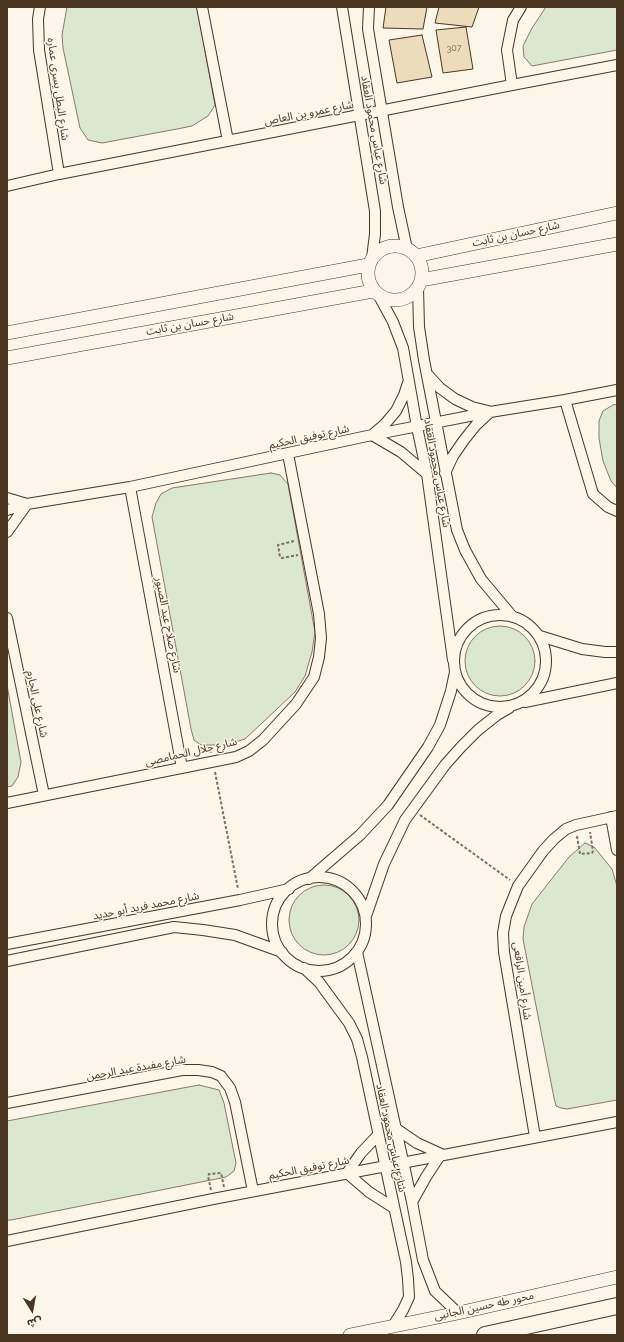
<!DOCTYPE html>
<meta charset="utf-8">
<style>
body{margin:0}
#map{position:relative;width:624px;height:1342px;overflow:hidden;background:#fbf6e9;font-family:Raleway,"Noto Sans Arabic",sans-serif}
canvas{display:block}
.frame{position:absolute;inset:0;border:8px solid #4a3520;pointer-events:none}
.north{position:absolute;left:12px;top:1290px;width:40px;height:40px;-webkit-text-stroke:3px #fbf6e9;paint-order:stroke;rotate:169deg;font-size:11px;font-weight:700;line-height:16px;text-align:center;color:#4a3520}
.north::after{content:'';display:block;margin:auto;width:14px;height:18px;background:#4a3520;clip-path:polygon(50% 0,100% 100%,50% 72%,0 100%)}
</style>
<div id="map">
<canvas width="624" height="1342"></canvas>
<div class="frame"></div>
<div class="north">ش</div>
</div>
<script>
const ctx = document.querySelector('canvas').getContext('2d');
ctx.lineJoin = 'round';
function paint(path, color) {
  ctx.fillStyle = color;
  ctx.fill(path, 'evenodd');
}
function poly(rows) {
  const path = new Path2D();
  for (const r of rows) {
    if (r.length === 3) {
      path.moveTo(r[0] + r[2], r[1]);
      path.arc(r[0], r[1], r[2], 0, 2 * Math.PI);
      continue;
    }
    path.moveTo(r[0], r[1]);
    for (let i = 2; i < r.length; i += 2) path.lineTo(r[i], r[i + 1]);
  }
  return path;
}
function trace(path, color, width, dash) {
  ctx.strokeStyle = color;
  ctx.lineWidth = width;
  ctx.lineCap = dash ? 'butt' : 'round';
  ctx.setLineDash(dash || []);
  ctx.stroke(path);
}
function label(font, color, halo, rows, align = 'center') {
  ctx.font = font + ' Raleway,"Noto Sans Arabic",sans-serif';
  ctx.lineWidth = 3;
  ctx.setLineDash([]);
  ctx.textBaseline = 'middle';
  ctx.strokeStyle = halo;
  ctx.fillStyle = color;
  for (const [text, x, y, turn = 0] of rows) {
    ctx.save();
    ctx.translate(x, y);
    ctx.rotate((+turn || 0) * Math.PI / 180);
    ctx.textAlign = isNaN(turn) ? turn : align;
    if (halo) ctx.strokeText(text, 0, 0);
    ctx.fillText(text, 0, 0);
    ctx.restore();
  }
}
const green = poly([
 [67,7,197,7,215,105,208,116,192,126,177,129,102,143,88,140,80,128,63,48,62,35,67,7],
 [546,7,617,7,617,50,532,66,524,57,523,46,532,28,546,7],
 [617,404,617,488,611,481,603,461,599,438,599,421,603,411,613,405,617,404],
 [271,473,280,475,288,484,315,632,312,652,305,676,295,692,245,739,225,745,201,745,194,740,191,729,152,517,156,503,161,494,172,488,271,473],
 [500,661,35],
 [7,685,21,762,18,777,12,786,7,787,7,685],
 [585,843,594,847,612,869,617,886,617,1100,567,1109,561,1108,556,1106,554,1098,523,939,524,927,532,904,569,857,585,843],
 [324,920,35],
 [199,1085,219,1090,224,1103,236,1163,234,1171,226,1177,11,1220,7,1220,7,1121,199,1085]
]);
const building = poly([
 [386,7,427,7,423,29,383,28,386,7],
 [439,7,479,7,472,27,435,23,439,7],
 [466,27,473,69,443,73,436,30,466,27],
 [422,35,432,77,397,83,389,40,422,35]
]);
const path = poly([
 [294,541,278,545,280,557,282,558,298,555],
 [215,772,238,889],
 [420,815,510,880],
 [577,836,580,854,592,853,593,851,590,832],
 [211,1190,208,1176,209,1174,221,1173,224,1187]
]);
const minor = poly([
 [40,7,38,19,39,50,59,174],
 [202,7,228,141],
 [342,7,375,211,375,234,372,258],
 [369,7,368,29,398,207,407,249],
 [512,85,507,50,513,20,521,7],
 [7,186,59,174,512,85,617,65],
 [418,288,419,327,424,360,457,530,465,550,481,579,512,616],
 [379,296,393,322,403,348,405,359,417,427,427,474,453,660],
 [427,374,440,388,455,399,472,407,488,411],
 [408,383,404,395,396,411,385,424,372,435,401,452,427,474],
 [565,400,593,494,608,507,617,511],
 [445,473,453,456,464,440,476,425,490,412],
 [130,487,182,768],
 [7,498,27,504,7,532],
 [7,510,27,504,130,487,372,435,490,412,565,400,617,390],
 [500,661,46],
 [7,618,44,795],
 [540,636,582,649,605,652,617,652],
 [525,702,617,683],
 [7,803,236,757,249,751,263,740,296,704,314,677,319,657,321,638,319,614,288,454],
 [611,817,617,850],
 [319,924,47],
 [309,879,360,835,388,805,428,747,440,725,451,691,455,672],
 [366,916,384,864,405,820,445,765,461,747,478,730,497,715,509,708],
 [7,944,240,900,289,889],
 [357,952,412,1202,423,1260,435,1291,458,1313],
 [7,961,174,927,203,930,235,935,282,952],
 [304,968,319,982,349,1023,357,1039,362,1057,406,1262,408,1279,409,1297,403,1310,393,1326],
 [7,1103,182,1070,198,1070,212,1072,221,1076,230,1088,235,1102,253,1191],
 [395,1128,417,1143,441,1154,426,1177,412,1202],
 [378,1135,361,1153,347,1173,369,1192,394,1208],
 [535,1137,504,952,503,933,506,916,518,886,543,851,554,839,566,829,576,825,617,816],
 [7,1241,213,1199,617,1122]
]);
const tertiary = poly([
 [395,273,27],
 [416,256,617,213],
 [421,280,617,244],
 [7,333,368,265],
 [7,358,373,291],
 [350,1335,458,1313,617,1277]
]);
const primary = poly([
 [485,1335,617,1306]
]);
const numberNames = [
 ["307",454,48]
];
const streetNames = [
 ["شارع البطل يسرى عماره",58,89,82],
 ["شارع عمرو بن العاص",309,113,-11],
 ["شارع عباس محمود العقاد",374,130,80],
 ["شارع حسان بن ثابت",516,234,-12],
 ["شارع حسان بن ثابت",190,324,-10],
 ["شارع توفيق الحكيم",309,437,-12],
 ["شارع عباس محمود العقاد",437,473,80],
 ["شارع صلاح عبد الصبور",168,625,79],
 ["شارع على الجارم",37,704,78],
 ["شارع جلال الحمامصى",191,752,-13],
 ["شارع محمد فريد أبو حديد",146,906,-11],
 ["شارع أمين الرافعى",522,981,82],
 ["شارع مفيدة عبد الرحمن",136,1068,-10],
 ["شارع عباس محمود العقاد",391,1138,78],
 ["شارع توفيق الحكيم",309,1168,-11],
 ["محور طه حسين الجانبى",484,1306,-12]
];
paint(green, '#dce7d0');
trace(green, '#887966', 1);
paint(building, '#ecdcbc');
trace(building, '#4a3520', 1);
trace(minor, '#4a3520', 12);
trace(tertiary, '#4a3520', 14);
trace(primary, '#4a3520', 18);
trace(path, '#7f6f5c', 2, [3, 2]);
trace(minor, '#fbf6e9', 10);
trace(tertiary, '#fbf6e9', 13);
trace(primary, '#fbf6e9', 16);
label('9px', '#725f47', null, numberNames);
label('11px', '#4a3520', '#fbf6e9', streetNames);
</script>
